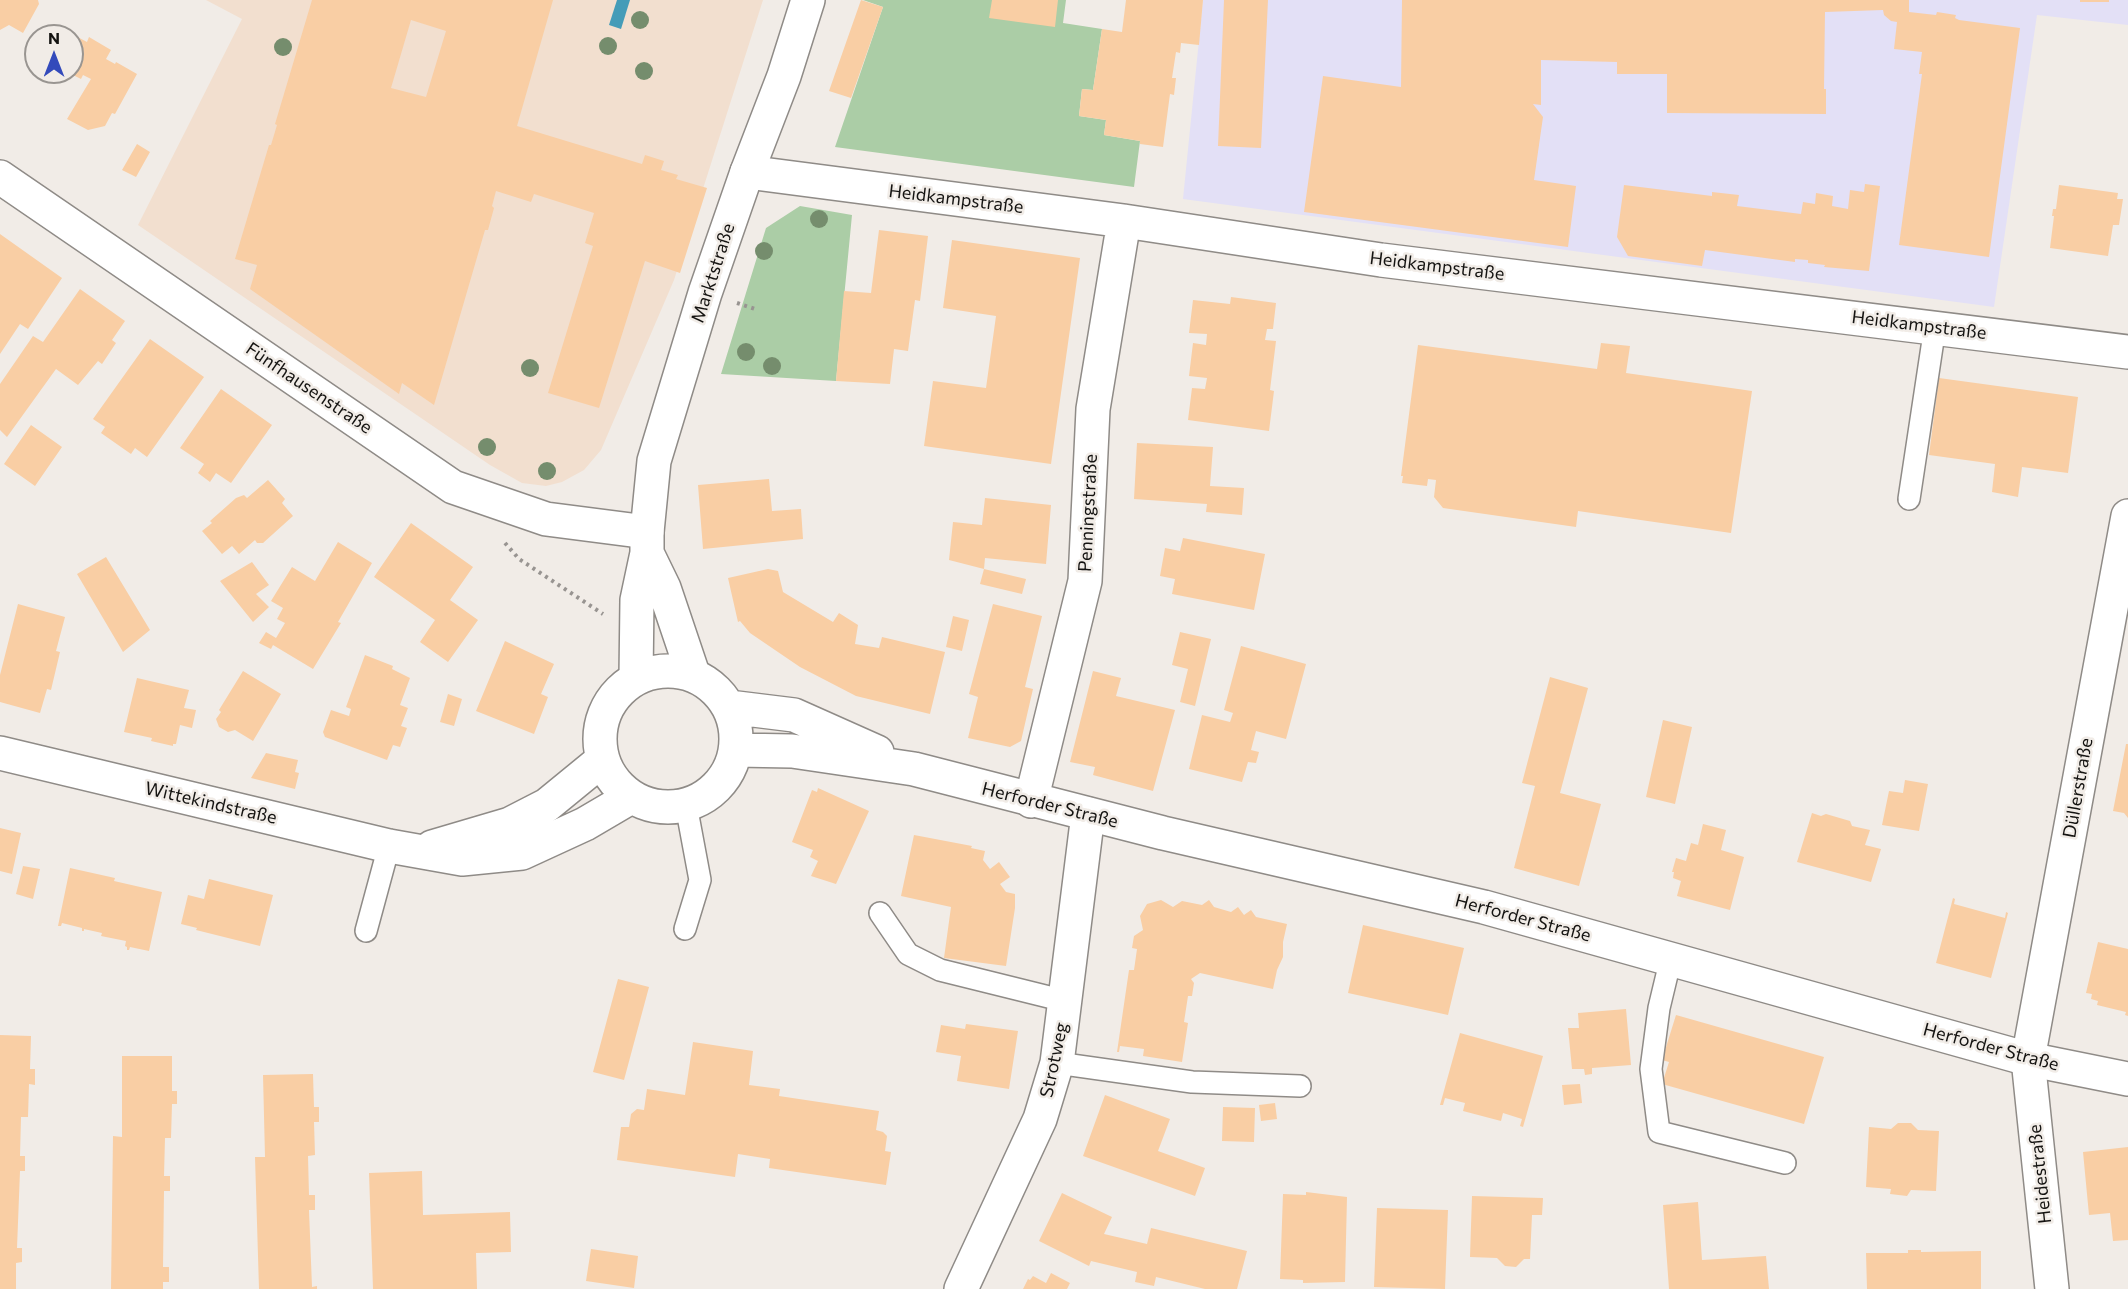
<!DOCTYPE html>
<meta charset="utf-8">
<style>
body{margin:0}
#map{position:relative;width:2128px;height:1289px;overflow:hidden;background:#f1ece7;font-family:Commissioner,sans-serif}
canvas{display:block}
.north{position:absolute;left:24px;top:24px;width:60px;height:60px;box-sizing:border-box;background:#f1ece7;border:2px solid #999591;border-radius:50%;rotate:0deg;font-size:16px;font-weight:700;line-height:24px;text-align:center;color:#141311}
.north::after{content:'';display:block;margin:auto;width:21px;height:27px;background:#334abb;clip-path:polygon(50% 0,100% 100%,50% 72%,0 100%)}
</style>
<div id="map">
<canvas width="2128" height="1289"></canvas>
<div class="north">N</div>
</div>
<script>
const ctx = document.querySelector('canvas').getContext('2d');
ctx.lineJoin = 'round';
function paint(path, color) {
  ctx.fillStyle = color;
  ctx.fill(path, 'evenodd');
}
function poly(rows) {
  const path = new Path2D();
  for (const r of rows) {
    if (r.length === 3) {
      path.moveTo(r[0] + r[2], r[1]);
      path.arc(r[0], r[1], r[2], 0, 2 * Math.PI);
      continue;
    }
    path.moveTo(r[0], r[1]);
    for (let i = 2; i < r.length; i += 2) path.lineTo(r[i], r[i + 1]);
  }
  return path;
}
function trace(path, color, width, dash) {
  ctx.strokeStyle = color;
  ctx.lineWidth = width;
  ctx.lineCap = dash ? 'butt' : 'round';
  ctx.setLineDash(dash || []);
  ctx.stroke(path);
}
function label(font, color, halo, rows, align = 'center') {
  ctx.font = font + ' Commissioner,sans-serif';
  ctx.lineWidth = 5;
  ctx.setLineDash([]);
  ctx.textBaseline = 'middle';
  ctx.strokeStyle = halo;
  ctx.fillStyle = color;
  for (const [text, x, y, turn = 0] of rows) {
    ctx.save();
    ctx.translate(x, y);
    ctx.rotate((+turn || 0) * Math.PI / 180);
    ctx.textAlign = isNaN(turn) ? turn : align;
    if (halo) ctx.strokeText(text, 0, 0);
    ctx.fillText(text, 0, 0);
    ctx.restore();
  }
}
const industrial = poly([
 [1203,0,2128,0,2128,25,2037,15,1994,307,1183,199]
]);
const education = poly([
 [206,0,763,0,674,280,601,450,584,470,562,482,546,486,522,483,490,465,138,225,242,19]
]);
const green = poly([
 [863,0,1066,0,1063,23,1102,29,1093,90,1082,89,1079,116,1106,120,1104,135,1140,141,1134,187,835,147,883,7],
 [800,206,852,215,836,381,721,374,766,228]
]);
const water = poly([
 [617,0,630,0,621,29,609,25]
]);
const building = poly([
 [0,0,38,0,39,4,23,33,9,25,0,30],
 [312,0,553,0,517,126,642,164,645,155,664,161,661,170,678,175,676,179,707,188,680,273,645,261,599,408,548,393,593,246,585,243,594,213,534,194,531,202,496,191,492,206,494,208,488,230,485,230,434,405,402,383,399,394,250,289,257,265,235,259,269,145,271,145,277,125,275,124],
 [411,20,446,31,426,97,391,88],
 [861,0,883,7,851,98,829,91],
 [992,0,1058,0,1055,27,989,18],
 [1126,0,1203,0,1199,45,1181,43,1180,53,1176,52,1172,78,1176,78,1174,95,1170,94,1163,147,1140,144,1140,141,1104,135,1106,120,1079,116,1082,89,1093,90,1102,29,1122,32],
 [1224,0,1268,0,1261,148,1218,146],
 [1402,0,1909,0,1909,12,1936,15,1937,12,1956,15,1955,18,1959,20,2020,28,1989,257,1899,245,1922,74,1919,74,1922,52,1894,49,1897,22,1891,21,1884,15,1883,10,1825,12,1824,89,1826,89,1826,114,1667,113,1667,74,1617,74,1617,62,1541,60,1541,105,1533,104,1543,117,1534,180,1576,186,1568,247,1304,212,1323,76,1401,87],
 [2080,0,2109,0,2109,2,2080,2],
 [70,33,87,42,89,37,111,50,106,59,115,64,116,62,137,74,115,114,112,113,105,126,88,130,67,119,91,79,83,75,81,79,67,72,72,72,72,36,68,36],
 [137,144,150,152,136,177,122,170],
 [1865,184,1880,186,1869,271,1824,267,1825,265,1808,263,1808,260,1795,259,1795,262,1705,250,1702,266,1628,256,1617,237,1624,185,1712,196,1712,192,1739,195,1737,206,1801,214,1803,202,1815,204,1816,193,1833,196,1832,206,1848,209,1850,190,1864,192],
 [2059,185,2118,193,2117,199,2123,199,2119,225,2113,225,2108,256,2050,248,2054,216,2052,216,2053,209,2056,209],
 [879,230,928,236,920,301,915,300,908,351,894,349,890,384,836,381,844,291,871,293],
 [0,234,62,278,28,329,20,324,0,354],
 [952,240,1080,258,1051,464,924,446,933,381,986,388,996,316,943,308],
 [80,289,125,321,112,340,116,343,102,364,98,361,78,385,56,369,7,437,0,430,0,384,33,336,43,342],
 [1231,297,1276,303,1273,329,1267,329,1265,340,1276,341,1270,390,1274,391,1269,431,1188,420,1192,388,1205,389,1207,378,1189,376,1193,343,1206,345,1207,334,1189,333,1193,300,1230,304],
 [150,339,204,377,147,457,135,448,131,454,101,433,105,427,93,419],
 [1601,343,1630,346,1626,373,1752,391,1731,533,1578,511,1576,527,1443,508,1434,497,1436,480,1428,479,1427,486,1402,483,1403,476,1401,476,1418,345,1597,369],
 [1939,378,2078,397,2068,473,2022,467,2018,497,1992,492,1995,464,1929,455],
 [221,389,272,425,231,483,216,473,210,482,198,473,204,464,180,448],
 [31,425,62,447,35,486,4,464],
 [1137,443,1213,447,1210,486,1244,488,1242,515,1206,512,1207,504,1134,499],
 [769,479,772,511,801,509,803,539,703,549,698,485],
 [268,480,285,499,282,503,293,516,263,543,257,543,255,540,239,554,232,546,222,554,202,531,212,523,210,521,236,498,244,495,247,498],
 [985,498,1051,505,1046,564,985,558,984,569,949,560,953,522,982,525],
 [411,523,473,567,450,600,478,620,448,662,420,642,435,620,374,577],
 [1183,538,1265,554,1254,610,1172,594,1175,579,1160,576,1165,548,1180,551],
 [338,542,372,563,338,622,341,623,313,669,273,645,271,649,259,643,266,632,276,638,285,623,277,619,283,608,271,601,292,567,315,581],
 [106,557,150,630,123,652,77,574],
 [252,562,269,585,256,594,269,607,253,622,220,581],
 [768,569,778,571,783,592,833,622,839,613,858,625,855,644,879,648,882,637,945,652,930,714,856,696,800,667,750,633,740,621,738,622,728,578],
 [984,569,1026,579,1022,594,980,584],
 [18,604,65,617,56,651,60,652,51,690,47,689,40,713,0,702,0,675],
 [993,604,1042,616,1025,687,1033,689,1021,741,1010,747,968,738,978,697,969,694],
 [953,616,969,620,962,651,946,647],
 [1180,632,1211,639,1195,706,1180,702,1188,669,1172,665],
 [505,641,554,664,541,694,548,697,534,734,476,711],
 [1241,646,1306,664,1286,739,1256,731,1251,750,1259,752,1256,763,1248,762,1242,782,1189,769,1202,715,1230,722,1233,713,1224,710],
 [365,655,393,666,392,669,410,678,400,705,408,708,401,726,407,728,400,747,393,745,387,760,325,737,323,732,331,710,349,716,351,709,346,707],
 [243,671,281,694,253,741,235,730,228,732,219,727,216,719,221,712,219,710],
 [1093,671,1121,678,1116,696,1175,710,1153,791,1093,775,1095,767,1070,762],
 [1550,677,1588,688,1560,793,1601,804,1579,886,1514,868,1535,786,1522,783],
 [137,678,189,690,184,708,196,710,192,728,180,725,176,744,173,744,173,746,151,741,152,738,124,732],
 [448,694,462,699,454,726,440,722],
 [1663,720,1692,727,1675,804,1646,797],
 [2126,744,2128,744,2128,818,2124,813,2113,811],
 [266,753,298,760,295,772,299,773,295,789,251,778],
 [1905,780,1928,784,1919,831,1882,825,1889,791,1903,793],
 [818,788,869,811,836,884,811,876,818,861,810,857,813,850,792,842,812,790,817,792],
 [1812,813,1821,816,1826,814,1850,821,1852,826,1870,830,1865,845,1881,849,1871,882,1797,862],
 [1703,824,1726,830,1721,850,1744,857,1730,910,1677,896,1681,881,1673,878,1674,872,1672,872,1676,858,1686,861,1691,843,1698,845],
 [0,828,21,833,12,874,0,871],
 [914,835,972,846,971,848,985,851,983,860,990,869,999,862,1010,877,1000,884,1006,892,1015,894,1015,908,1006,966,944,958,951,907,901,896],
 [23,866,40,869,33,899,16,894],
 [70,868,115,878,114,881,162,892,149,951,130,947,129,950,127,950,127,947,125,946,126,941,101,936,102,933,84,929,84,931,82,931,82,928,62,923,61,926,58,926],
 [209,879,273,895,260,946,196,930,197,928,181,924,188,895,204,899],
 [1953,898,1955,899,1954,904,2005,918,2006,912,2008,913,1991,978,1936,963],
 [1161,900,1173,907,1182,901,1202,905,1209,900,1214,907,1231,912,1238,907,1244,915,1251,910,1256,917,1287,924,1283,942,1283,957,1277,970,1273,989,1200,973,1191,979,1194,983,1192,996,1188,996,1184,1022,1188,1023,1182,1062,1143,1056,1144,1049,1120,1046,1119,1052,1117,1052,1129,970,1134,970,1137,949,1132,948,1134,936,1143,930,1140,916,1147,904],
 [1363,925,1464,948,1448,1015,1348,993],
 [2098,942,2128,949,2128,1016,2125,1015,2126,1012,2097,1005,2098,1001,2091,999,2092,994,2086,993],
 [618,979,649,987,624,1080,593,1072],
 [1626,1009,1631,1065,1592,1068,1592,1074,1585,1075,1584,1069,1572,1069,1568,1028,1579,1028,1578,1013],
 [1676,1015,1824,1057,1804,1124,1662,1084,1669,1062,1662,1060],
 [966,1024,1018,1031,1009,1089,957,1081,961,1056,936,1052,941,1025,965,1029],
 [1460,1033,1543,1056,1523,1127,1520,1126,1522,1119,1503,1113,1501,1121,1463,1111,1465,1103,1445,1098,1443,1105,1440,1105],
 [0,1035,31,1036,30,1069,35,1069,35,1085,29,1084,28,1117,21,1117,20,1156,25,1156,25,1171,20,1171,17,1248,22,1248,22,1262,16,1263,16,1289,0,1289],
 [693,1042,753,1051,749,1085,780,1089,779,1096,879,1111,876,1130,883,1132,887,1136,885,1151,891,1152,886,1185,769,1168,770,1159,738,1154,735,1177,617,1160,621,1127,629,1127,631,1114,637,1109,644,1110,647,1089,685,1095],
 [122,1056,172,1056,172,1091,177,1091,177,1104,172,1104,171,1138,165,1138,164,1176,170,1176,170,1191,164,1191,163,1267,169,1267,169,1282,163,1282,163,1289,111,1289,113,1136,122,1137],
 [313,1074,314,1107,319,1107,319,1122,314,1122,315,1155,308,1156,309,1195,315,1195,315,1210,309,1210,312,1287,317,1286,317,1289,259,1289,255,1157,265,1157,263,1075],
 [1580,1084,1582,1103,1564,1105,1562,1085],
 [1105,1095,1170,1119,1158,1151,1205,1168,1195,1196,1083,1156],
 [1275,1103,1277,1119,1261,1121,1259,1105],
 [1223,1107,1255,1108,1254,1142,1222,1141],
 [1898,1123,1911,1123,1918,1130,1939,1131,1936,1191,1911,1190,1907,1196,1890,1194,1891,1189,1866,1187,1869,1127,1891,1129],
 [2128,1147,2128,1240,2113,1241,2110,1213,2089,1215,2083,1152],
 [422,1171,423,1215,510,1212,511,1252,476,1253,477,1289,373,1289,369,1173],
 [1306,1192,1347,1197,1345,1282,1303,1283,1303,1280,1280,1279,1283,1194,1306,1195],
 [1062,1193,1112,1217,1104,1234,1147,1244,1151,1228,1247,1251,1237,1289,1205,1289,1156,1277,1154,1286,1135,1282,1137,1272,1091,1261,1089,1266,1039,1241],
 [1472,1196,1543,1198,1542,1215,1532,1215,1530,1259,1524,1259,1516,1267,1505,1266,1497,1258,1470,1257],
 [1698,1202,1702,1260,1766,1256,1769,1289,1669,1289,1663,1205],
 [1377,1208,1448,1210,1445,1289,1374,1287],
 [591,1249,638,1256,634,1288,586,1281],
 [1908,1250,1921,1250,1921,1252,1981,1251,1981,1289,1867,1289,1866,1253,1908,1253],
 [1051,1273,1070,1283,1067,1289,1023,1289,1028,1279,1030,1280,1033,1276,1046,1283]
]);
const path = poly([
 [737,303,758,310],
 [505,543,519,559,603,614]
]);
const lane = poly([
 [1909,499,1935,327],
 [880,913,908,954,940,970,1065,1001],
 [685,929,700,880,686,805],
 [366,931,389,846],
 [1671,958,1659,1008,1651,1069,1659,1132,1785,1163],
 [1057,1063,1192,1082,1300,1086]
]);
const street = poly([
 [747,172,1124,221,1381,260,2128,352],
 [0,177,453,487,546,519,647,532],
 [1031,801,1085,581,1093,409,1124,221],
 [961,1289,1040,1119,1057,1063,1088,814],
 [2052,1289,2028,1059,2128,516]
]);
const secondary = poly([
 [647,553,664,588,693,674],
 [668,739,68],
 [636,677,637,600,647,553,647,532,654,461,705,293,747,172,784,76,808,0],
 [729,707,794,715,877,752],
 [736,750,792,751,914,769,1163,833,1484,907,2028,1059,2128,1079],
 [0,753,389,846,462,859,522,853,585,824,631,797],
 [432,847,510,824,547,805,602,760]
]);
const trees = [
 [640,20],
 [608,46],
 [283,47],
 [644,71],
 [819,219],
 [764,251],
 [746,352],
 [772,366],
 [530,368],
 [487,447],
 [547,471]
];
const streetNames = [
 ["Heidkampstraße",956,199,7],
 ["Heidkampstraße",1437,266,7],
 ["Marktstraße",713,273,-72],
 ["Heidkampstraße",1919,325,7],
 ["Fünfhausenstraße",309,388,34],
 ["Penningstraße",1088,513,-87],
 ["Düllerstraße",2078,788,-80],
 ["Wittekindstraße",211,803,13],
 ["Herforder Straße",1050,805,14],
 ["Herforder Straße",1523,918,15],
 ["Herforder Straße",1991,1047,15],
 ["Strotweg",1054,1060,-78],
 ["Heidestraße",2040,1174,-96]
];
paint(industrial, '#e3e0f6');
paint(education, '#f2dfcf');
paint(green, '#abcda6');
paint(water, '#459cb8');
paint(building, '#f9cea4');
trace(lane, '#8f8b87', 24);
trace(street, '#8f8b87', 36);
trace(secondary, '#8f8b87', 36);
trace(path, '#989491', 4, [3, 4.5]);
trace(lane, '#fff', 21);
trace(street, '#fff', 33);
trace(secondary, '#fff', 33);
ctx.fillStyle = '#758d6d';
for (const [x, y] of trees) {
  ctx.beginPath();
  ctx.arc(x, y, 9, 0, 2 * Math.PI);
  ctx.fill();
}
label('18px', '#141311', '#f1ece7', streetNames);
</script>
